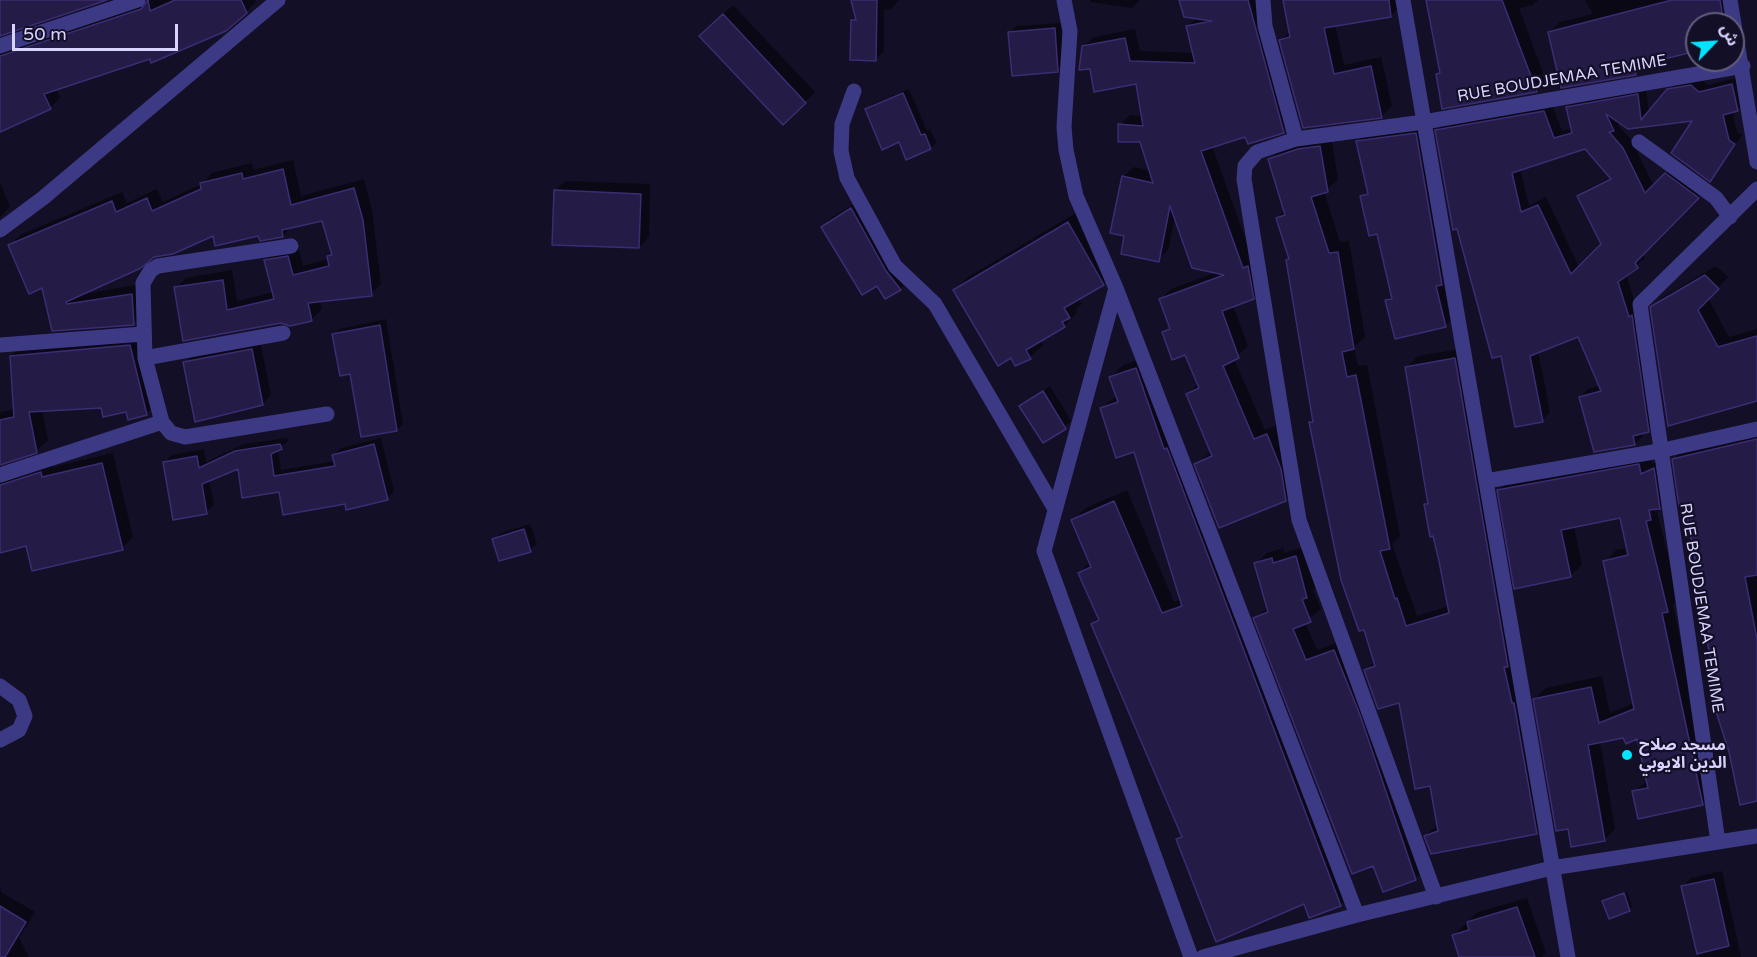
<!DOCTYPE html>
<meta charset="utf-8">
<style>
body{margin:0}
#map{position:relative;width:1757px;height:957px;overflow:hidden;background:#130f26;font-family:"Varela Round","Noto Sans Arabic",sans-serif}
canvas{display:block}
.north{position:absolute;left:1685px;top:12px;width:60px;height:60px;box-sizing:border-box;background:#130f26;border:2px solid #625e7d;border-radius:50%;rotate:65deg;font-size:16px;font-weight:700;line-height:24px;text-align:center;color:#d9d4ff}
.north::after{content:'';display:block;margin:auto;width:21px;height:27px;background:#00e5ff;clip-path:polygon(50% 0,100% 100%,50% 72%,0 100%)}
.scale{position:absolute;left:12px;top:24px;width:166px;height:27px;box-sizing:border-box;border:3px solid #d9d4ff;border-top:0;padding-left:8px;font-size:18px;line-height:21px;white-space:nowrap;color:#d9d4ff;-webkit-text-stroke:4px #130f26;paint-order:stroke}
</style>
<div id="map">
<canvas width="1757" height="957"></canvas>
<div class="north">ش</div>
<div class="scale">50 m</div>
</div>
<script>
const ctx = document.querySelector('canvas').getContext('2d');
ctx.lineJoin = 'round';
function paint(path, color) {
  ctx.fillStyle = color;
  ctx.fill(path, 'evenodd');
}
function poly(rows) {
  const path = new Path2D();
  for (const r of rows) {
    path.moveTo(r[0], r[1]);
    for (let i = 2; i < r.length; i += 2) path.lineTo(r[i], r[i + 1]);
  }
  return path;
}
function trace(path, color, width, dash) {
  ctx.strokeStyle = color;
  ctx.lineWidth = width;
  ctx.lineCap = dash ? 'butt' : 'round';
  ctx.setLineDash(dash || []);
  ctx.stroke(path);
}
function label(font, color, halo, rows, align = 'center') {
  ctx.font = font + ' "Varela Round","Noto Sans Arabic",sans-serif';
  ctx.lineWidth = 4.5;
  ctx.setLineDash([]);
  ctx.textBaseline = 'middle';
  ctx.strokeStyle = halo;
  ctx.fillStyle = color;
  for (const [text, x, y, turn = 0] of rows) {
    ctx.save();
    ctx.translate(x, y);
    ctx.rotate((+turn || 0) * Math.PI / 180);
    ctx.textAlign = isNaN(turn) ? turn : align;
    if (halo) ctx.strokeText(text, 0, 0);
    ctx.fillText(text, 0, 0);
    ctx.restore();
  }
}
const shadow = poly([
 [148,0,255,0,256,2,246,12,151,57,56,89,60,98,50,108,0,122,0,52],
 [853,0,899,0,891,9,884,10,884,51,876,59,852,21,856,17],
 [1090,0,1140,0,1132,8,1090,2],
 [1181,0,1260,0,1294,121,1283,131,1246,136,1212,146,1263,288,1253,298,1233,305,1248,346,1234,359,1265,430,1277,425,1296,490,1285,500,1196,464,1212,451,1187,394,1198,384,1186,353,1164,332,1171,326,1161,299,1171,289,1217,272,1175,217,1168,250,1158,260,1126,235,1123,177,1134,167,1151,171,1141,141,1120,125,1130,115,1143,116,1137,82,1091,68,1083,47,1094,37,1135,29,1140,51,1194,53,1188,26,1197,17],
 [1284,0,1400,0,1401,5,1391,16,1335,25,1344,65,1381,57,1392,106,1382,116,1304,127,1281,40,1291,30],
 [1428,0,1538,0,1533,5,1519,8,1546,81,1536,91,1437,74,1441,70],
 [1585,0,1731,0,1733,24,1697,24,1697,50,1645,63,1635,74,1550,32,1560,22,1593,14],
 [733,5,815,92,783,123,701,36],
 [1061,23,1063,64,1057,70,1010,32,1016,26],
 [1740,77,1745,102,1737,110,1732,111,1737,132,1742,135,1710,180,1695,119,1621,122,1618,125,1631,140,1654,186,1675,166,1706,189,1642,254,1645,258,1626,274,1637,310,1656,422,1642,432,1643,436,1635,444,1580,397,1588,389,1600,386,1579,335,1538,351,1550,412,1542,420,1503,354,1437,130,1445,122,1552,104,1562,131,1573,128,1568,107,1576,99,1646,87,1649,113,1677,82,1700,78,1708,85],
 [1585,147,1611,177,1587,189,1579,197,1603,244,1579,267,1546,197,1529,206,1520,168],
 [909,89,927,131,930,129,936,142,931,148,900,141,867,110,872,104],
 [1428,122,1457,314,1445,326,1387,301,1392,295,1378,232,1363,196,1369,190,1358,141,1370,129],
 [1331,135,1338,180,1324,192,1340,242,1349,241,1365,337,1354,347,1358,366,1367,365,1400,536,1392,544,1417,616,1449,606,1426,505,1429,501,1406,368,1418,356,1466,348,1548,822,1536,833,1426,836,1437,825,1431,784,1400,701,1366,671,1375,661,1311,423,1314,420,1290,258,1277,218,1285,210,1270,159,1281,148],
 [293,160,301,196,364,179,372,210,381,284,371,294,320,301,322,309,312,319,281,322,184,339,176,288,186,278,232,270,237,301,274,292,266,260,276,250,298,247,303,266,329,259,332,253,323,219,292,226,283,236,214,234,152,256,83,294,142,284,144,313,133,323,53,330,43,286,10,246,20,235,122,192,127,203,157,189,163,202,202,184,212,173,252,163,253,170],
 [565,181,650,184,649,237,639,247,555,191],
 [0,183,10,206,0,217],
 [861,200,909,279,900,289,878,284,822,227,832,217],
 [1081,210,1116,271,1103,284,1078,298,1082,304,1075,310,1077,313,1064,326,1040,340,1043,345,1030,357,1016,364,1012,356,955,290,968,277],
 [1716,266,1728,277,1708,298,1729,337,1757,329,1757,400,1652,308,1663,297],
 [386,319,403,424,396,430,351,372,334,335,340,329],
 [141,334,157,403,146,414,102,407,42,410,48,440,36,451,1,463,5,472,52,462,53,467,113,453,133,537,122,548,27,545,0,551,0,412,15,409,11,356,22,345],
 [260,341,271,395,263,403,185,363,193,355],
 [1149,357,1353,892,1340,905,1304,902,1178,840,1183,835,1092,624,1099,617,1079,573,1091,561,1073,520,1086,508,1127,490,1174,602,1181,599,1135,450,1101,409,1117,395,1111,377,1123,365],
 [1050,386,1071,421,1065,427,1021,406],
 [1757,431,1757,800,1731,752,1714,702,1719,697,1709,641,1711,639,1686,504,1674,459,1685,448],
 [287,438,288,441,278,449,281,470,335,461,334,455,341,448,381,438,394,491,387,498,346,503,280,491,239,467,209,480,214,505,206,512,165,462,172,455,204,449,206,462,244,444],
 [1650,454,1652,464,1665,458,1670,496,1657,512,1679,599,1673,605,1713,793,1702,804,1634,792,1648,780,1638,737,1624,736,1600,741,1615,829,1604,840,1535,699,1546,688,1602,676,1610,713,1634,703,1605,562,1616,550,1628,548,1621,517,1574,526,1582,565,1570,576,1499,491,1510,479],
 [530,524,537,544,530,550,494,539,501,533],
 [1307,546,1318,586,1313,590,1321,609,1305,622,1317,650,1345,640,1426,868,1415,879,1374,864,1255,619,1268,607,1256,564,1267,553,1283,548,1284,553],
 [1722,871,1741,957,1699,957,1683,886,1691,878],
 [0,885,1,892,35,912,19,938,29,957,0,957],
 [1627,892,1632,907,1629,910,1604,901],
 [1527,898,1546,953,1542,957,1461,957,1454,935,1478,912]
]);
const building = poly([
 [0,0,107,0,0,36,0,0],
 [148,0,150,11,175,0,241,0,247,13,226,31,151,63,150,59,44,94,51,109,0,132,0,56,141,9,148,0],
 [851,0,877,0,876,61,850,60,851,20,856,20,851,0],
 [1179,0,1248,0,1284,133,1248,144,1245,137,1201,151,1243,268,1248,266,1254,299,1222,311,1239,358,1223,366,1254,439,1267,434,1281,469,1286,501,1219,528,1194,464,1212,456,1186,394,1199,388,1185,355,1172,360,1162,332,1170,329,1159,299,1224,275,1192,268,1170,206,1159,262,1121,254,1124,236,1110,233,1122,176,1153,183,1140,142,1118,142,1118,124,1143,126,1136,84,1094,92,1090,69,1079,70,1082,46,1125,38,1130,61,1195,63,1186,26,1212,21,1184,17,1179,0],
 [1283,0,1389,0,1391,17,1324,28,1334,74,1371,66,1382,118,1303,128,1279,40,1290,37,1283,0],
 [1426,0,1502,0,1537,92,1442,109,1436,74,1440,73,1426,0],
 [1672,0,1720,0,1724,24,1697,24,1697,51,1635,66,1636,75,1561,88,1548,32,1672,0],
 [723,14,806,103,783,125,699,36,723,14],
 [1055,28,1058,72,1012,76,1008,32,1055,28],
 [1732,84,1738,111,1723,115,1729,140,1735,144,1710,182,1671,153,1692,121,1628,129,1606,114,1614,131,1609,132,1623,148,1645,193,1665,173,1699,198,1635,263,1638,268,1618,282,1629,317,1632,315,1649,432,1633,436,1635,445,1594,452,1579,397,1601,391,1578,337,1530,356,1543,422,1515,427,1501,356,1492,358,1457,229,1453,230,1435,130,1544,111,1554,138,1572,133,1566,107,1638,94,1641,120,1667,89,1691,85,1699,92,1732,84],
 [1585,149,1611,179,1577,196,1601,244,1571,274,1538,205,1521,212,1512,173,1585,149],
 [903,93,921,135,925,134,931,149,906,160,899,142,882,150,865,109,903,93],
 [1416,133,1442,285,1436,286,1446,327,1395,339,1385,300,1392,299,1377,234,1369,236,1360,196,1368,194,1356,141,1416,133],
 [1320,146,1328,192,1311,197,1329,253,1338,252,1354,349,1342,352,1347,377,1356,375,1390,549,1380,551,1395,599,1397,598,1406,626,1449,613,1439,561,1433,536,1430,537,1424,504,1428,504,1405,367,1455,358,1508,667,1504,667,1512,703,1514,703,1537,834,1431,854,1424,836,1438,831,1430,786,1415,789,1399,703,1378,709,1364,670,1375,666,1364,630,1359,631,1341,580,1309,422,1313,422,1286,260,1289,259,1276,218,1285,215,1268,159,1298,149,1320,146],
 [283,169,291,205,354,188,363,220,372,296,308,303,312,321,290,326,281,323,183,341,174,287,223,280,227,310,274,299,264,260,288,256,293,275,329,266,327,256,332,255,322,221,282,230,283,237,260,241,258,236,215,246,213,236,173,254,154,257,141,268,66,302,67,304,132,294,134,325,52,331,42,288,29,294,8,245,112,201,116,212,147,198,152,211,201,189,200,183,242,173,243,179,283,169],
 [554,190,641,194,639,248,552,245,554,190],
 [851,208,886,271,901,290,885,299,877,286,862,295,821,227,851,208],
 [1068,222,1104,285,1064,308,1070,318,1062,322,1065,327,1026,350,1031,359,1015,366,1011,358,998,366,953,290,1068,222],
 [1705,275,1719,289,1698,310,1718,347,1757,336,1757,401,1668,426,1650,307,1705,275],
 [380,325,397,431,361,437,350,374,340,376,332,334,380,325],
 [130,345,147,415,128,420,126,412,103,417,101,408,29,412,37,453,0,465,0,420,14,417,10,356,130,345],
 [252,349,263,405,195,422,183,362,252,349],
 [1136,368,1164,449,1167,448,1341,906,1309,918,1304,904,1216,942,1176,839,1182,837,1091,624,1099,620,1078,573,1091,567,1071,520,1114,501,1162,613,1182,606,1134,452,1116,458,1100,408,1118,402,1109,377,1136,368],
 [1043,391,1066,429,1043,443,1019,406,1043,391],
 [1757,439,1757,575,1745,577,1757,639,1757,801,1740,805,1729,752,1713,702,1718,700,1707,640,1710,640,1685,506,1679,506,1672,459,1757,439],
 [280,444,282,449,271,454,274,476,335,466,332,455,374,444,388,500,346,510,345,504,283,515,279,492,242,498,238,469,202,484,207,514,173,520,163,462,197,456,199,468,235,451,280,444],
 [102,463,123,550,32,571,26,546,0,553,0,485,41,472,42,477,102,463],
 [1639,464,1641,474,1654,468,1660,509,1649,510,1651,520,1646,521,1668,612,1662,613,1703,805,1638,819,1632,791,1648,788,1637,739,1626,744,1623,738,1588,745,1605,841,1571,847,1568,829,1556,831,1533,699,1591,687,1599,723,1634,709,1603,561,1628,555,1620,518,1561,530,1571,577,1514,589,1497,490,1639,464],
 [524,529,531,552,499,561,492,539,524,529],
 [1296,556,1307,598,1302,599,1311,622,1293,629,1306,660,1334,650,1360,715,1416,880,1383,892,1373,866,1352,874,1253,618,1268,612,1254,563,1272,558,1273,563,1296,556],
 [1714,879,1729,946,1697,954,1681,886,1714,879],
 [1624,893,1630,911,1609,919,1602,901,1624,893],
 [0,906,26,922,5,957,0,957,0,906],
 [1517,907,1535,957,1459,957,1452,935,1469,930,1467,922,1517,907]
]);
const minor = poly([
 [1064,0,1070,31,1064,127,1066,150,1076,196,1116,288,1357,915],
 [1263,0,1265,26,1296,139],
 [1403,0,1568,957],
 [1730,0,1757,162],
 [0,46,138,0],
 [854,91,842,124,841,151,847,178,895,266,935,304,1055,509],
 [1639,142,1716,198,1730,217],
 [0,230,43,198,278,0],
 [291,246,158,266,151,270,143,283,145,358,162,422,171,433,185,437,327,414],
 [1116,288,1044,551,1191,957],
 [0,345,143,334],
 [145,358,283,333],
 [0,475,162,422],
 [1486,481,1659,451,1757,429],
 [0,686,19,700,25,716,19,730,0,740],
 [1718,842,1640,304,1757,189],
 [1436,897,1299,520,1244,179,1245,166,1257,152,1296,139,1424,122,1743,66],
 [1203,957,1357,915,1552,868,1757,836]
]);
const markers = [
 [1627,755,6,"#00e5ff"]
];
const streetNames = [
 ["RUE BOUDJEMAA TEMIME",1562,79,-10],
 ["RUE BOUDJEMAA TEMIME",1701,608,81]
];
const poiNames = [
 ["مسجد صلاح",1639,746],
 ["الدين الايوبي",1639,764]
];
paint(shadow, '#0007');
paint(building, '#241b47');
trace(building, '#3b2d73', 1.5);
trace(minor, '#3d3a85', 15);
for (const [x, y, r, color] of markers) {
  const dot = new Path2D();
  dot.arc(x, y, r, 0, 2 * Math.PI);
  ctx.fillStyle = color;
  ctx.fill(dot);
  trace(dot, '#130f26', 2);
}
label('16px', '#d9d4ff', '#130f26', streetNames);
label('bold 16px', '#d9d4ff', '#130f26', poiNames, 'left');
</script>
